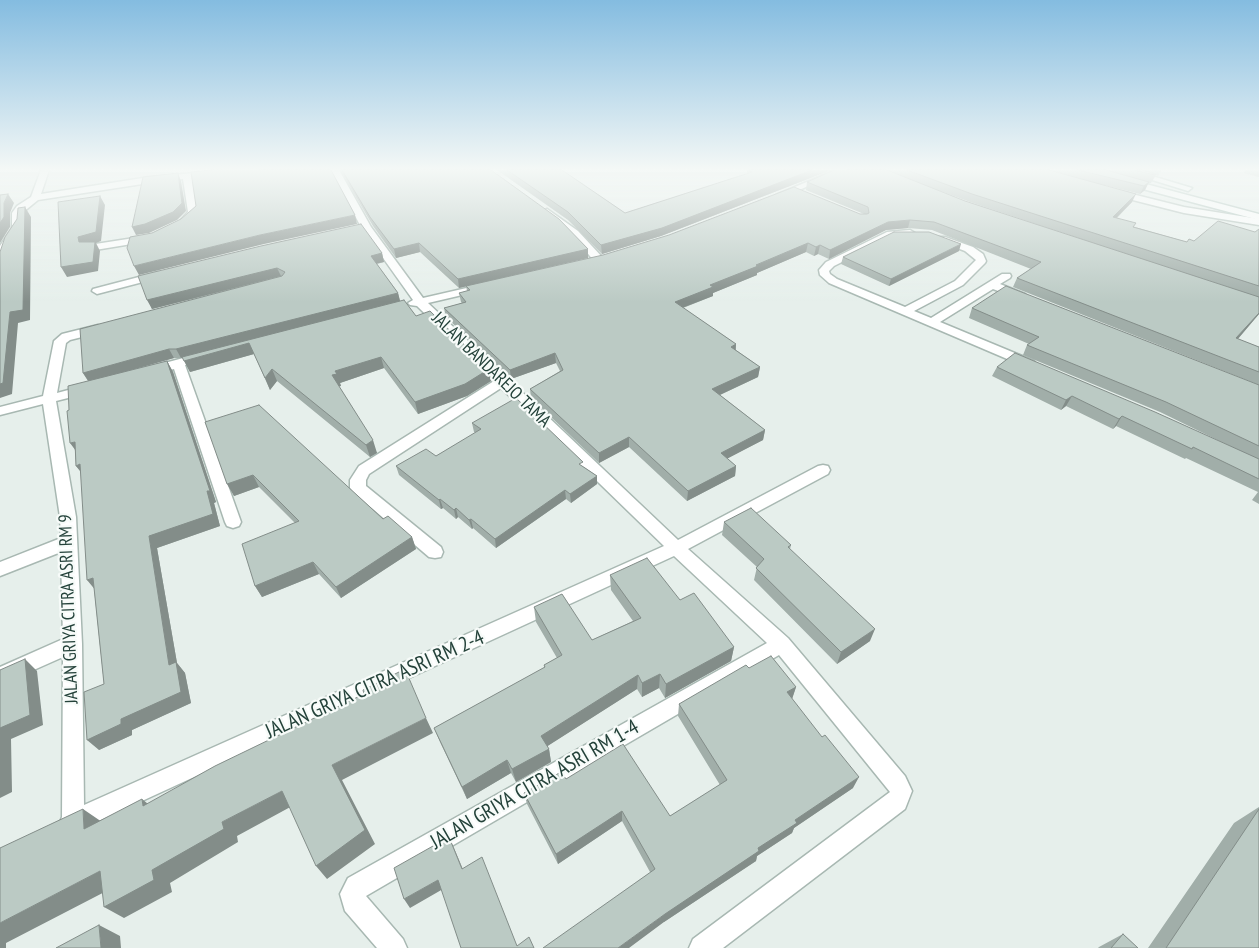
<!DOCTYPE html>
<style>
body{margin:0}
canvas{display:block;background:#e6efeb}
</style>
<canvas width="1259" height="948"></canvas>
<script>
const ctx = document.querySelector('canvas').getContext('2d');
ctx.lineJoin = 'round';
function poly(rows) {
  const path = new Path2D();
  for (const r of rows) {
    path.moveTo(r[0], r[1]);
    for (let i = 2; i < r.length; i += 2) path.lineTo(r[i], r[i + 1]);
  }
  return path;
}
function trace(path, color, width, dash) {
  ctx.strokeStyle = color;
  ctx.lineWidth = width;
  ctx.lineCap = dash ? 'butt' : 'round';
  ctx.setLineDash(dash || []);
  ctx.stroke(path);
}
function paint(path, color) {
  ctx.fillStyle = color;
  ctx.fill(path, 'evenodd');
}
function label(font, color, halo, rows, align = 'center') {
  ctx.font = font + ' "PT Sans Narrow",sans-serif';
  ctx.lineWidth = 4.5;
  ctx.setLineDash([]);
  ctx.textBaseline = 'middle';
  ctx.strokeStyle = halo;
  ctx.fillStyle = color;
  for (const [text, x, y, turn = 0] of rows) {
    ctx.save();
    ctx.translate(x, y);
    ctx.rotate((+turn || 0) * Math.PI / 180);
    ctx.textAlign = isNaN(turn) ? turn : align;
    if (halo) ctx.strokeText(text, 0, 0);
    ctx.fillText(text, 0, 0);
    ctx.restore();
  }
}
const minor = poly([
 [41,170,49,170,41,194,149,177,230,170,257,170,253,172,192,178,198,213,185,226,182,227,177,224,188,212,183,179,149,183,38,200,22,213,22,228,10,246,5,262,0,265,0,246,12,228,12,213,17,206,31,197,41,170],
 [331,170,339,170,371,227,423,298,484,284,488,285,489,287,488,289,428,303,678,540,818,466,823,465,828,466,830,470,828,474,688,549,788,638,905,776,912,791,905,809,723,948,689,948,693,939,890,792,779,655,366,896,403,939,407,948,377,948,345,911,340,894,348,878,767,643,674,556,79,830,71,833,63,830,60,822,62,817,63,657,0,685,0,667,63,639,61,552,0,576,0,562,61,538,60,517,43,404,0,415,0,407,43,396,54,341,62,334,98,325,104,329,102,332,70,340,66,343,57,393,87,385,94,389,92,392,56,401,76,517,82,644,84,805,664,546,501,388,369,474,366,480,366,486,441,547,443,552,441,557,435,558,429,557,353,492,350,488,350,480,359,466,494,381,417,306,410,305,408,303,413,300,361,227,331,170],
 [835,170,845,170,783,197,777,197,776,195,835,170],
 [1116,190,1184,207,1259,219,1259,225,1184,213,1113,195,1112,193,1116,190],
 [547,209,578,231,603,258,604,260,603,262,595,262,572,235,544,214,542,212,547,209],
 [910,230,915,233,913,235,892,237,834,266,829,271,830,274,837,279,905,307,955,281,976,260,965,251,939,241,939,237,945,237,973,247,983,254,986,261,985,263,963,285,914,311,931,318,1002,274,1010,274,1011,276,1010,278,1000,284,1025,294,1027,296,1025,298,1017,298,993,289,940,322,1034,361,1036,364,1034,367,1026,367,829,283,820,275,819,270,826,262,887,232,910,230],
 [147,236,150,237,150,241,89,251,84,248,89,245,147,236],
 [158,272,162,273,163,275,162,277,97,294,92,291,93,289,158,272],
 [202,353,206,354,208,357,206,360,185,365,241,522,239,526,233,528,227,526,225,522,174,369,150,375,144,371,146,368,202,353]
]);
const secondary = poly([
 [1120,170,1132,170,1192,188,1188,191,1120,170],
 [1127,179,1259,214,1259,220,1124,184,1124,180,1127,179]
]);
const wall = poly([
 [340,170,491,170,588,249,588,258,459,288,420,252,396,258,373,226],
 [497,170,562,170,625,213,747,174,747,170,831,170,661,236,602,254,568,220],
 [834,170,1161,170,1158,176,1156,175,1151,183,1148,183,1145,190,1140,194,1104,185,1132,202,1117,218,1135,227,1187,242,1255,232,1259,229,1259,314,1238,339,1259,347,1259,385,1013,287,1017,278,1031,269,932,230,908,228,886,230,829,259,818,254,814,256,806,252,757,273,757,275,713,293,713,296,683,308,736,344,736,350,760,367,758,377,720,395,765,430,763,440,727,458,736,466,735,476,687,501,629,447,599,463,531,398,530,389,560,371,556,363,511,379,446,317,444,308,462,303,461,302,459,293,467,291,466,286,860,214,864,214,806,190,807,182],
 [935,189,970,202,1144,260,965,201],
 [1246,170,1259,170,1259,177,1243,173],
 [959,251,889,286,841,264,843,257],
 [382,253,384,262,377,264,398,293,400,301,416,316,489,369,491,381,467,396,418,414,384,368,340,383,341,386,339,386,377,453,370,457,277,381,270,390,254,354,190,372,183,358,174,358,131,370,167,361,173,372,216,502,214,503,220,526,157,548,177,663,185,673,191,703,132,730,132,735,99,750,104,684,94,589,81,472,76,466,75,451,69,410,88,381,83,373,281,277,152,309,138,276],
 [972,308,1259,385,1259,504,1252,500,1258,492,1186,458,1185,459,1116,426,1113,429,1066,406,1061,410,992,376,997,367,1240,451,1160,412,1023,355,1027,345,1029,344,969,318],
 [205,422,383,519,412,537,416,549,341,598,319,574,262,597,255,586,295,523,259,487,234,496],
 [472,423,584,467,597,476,597,484,571,503,566,499,496,548,473,528,472,529,458,517,456,519,443,508,441,509,399,475,396,466,436,456,476,433,474,432],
 [724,522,791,545,790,549,870,641,837,664,754,580,757,567,722,535],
 [610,575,680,600,734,647,731,661,665,698,659,688,642,697,637,689,547,746,549,749,551,762,516,782,511,773,467,799,440,742,434,728,544,668,544,665,557,658,536,622,534,607,592,640,633,621,611,590],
 [749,668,796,687,792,699,853,788,794,828,792,833,757,856,756,861,664,922,650,872,622,821,558,864,527,804,524,793,566,779,670,816,720,785,678,716,679,704],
 [1259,807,1259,948,1148,948,1234,823],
 [1123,934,1138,948,1098,948,1099,947]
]);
const shadedWall = poly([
 [812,170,831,170,661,236,602,254,601,245],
 [178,173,181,181,186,211,177,220,149,233,136,235,132,227],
 [1149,182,1145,190,1140,194,1144,186],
 [8,194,14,203,10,213,10,227,0,243,0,223,4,203],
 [1136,194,1132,202,1109,225,1113,217],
 [100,196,105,205,101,241,96,243,100,251,98,271,67,277,61,267],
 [25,207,31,217,30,320,18,323,12,394,0,398,0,384],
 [355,215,357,224,264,244,139,275,134,266,260,235],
 [910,220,908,228,886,230,829,259,830,250,888,222],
 [419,243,420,252,396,258,394,249],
 [808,243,806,252,757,273,757,275,713,293,713,296,674,311,675,302,710,285],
 [961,244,959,251,889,286,891,279],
 [820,245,818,254,814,256,816,247],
 [588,249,588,258,459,288,458,279],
 [382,253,384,262,374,264,371,256],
 [277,268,281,276,152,309,147,300],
 [398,293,400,301,181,358,176,349],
 [1259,313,1259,314,1230,348,1236,338],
 [249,343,254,354,190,372,184,361],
 [736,344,735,354,731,347],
 [169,349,174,358,89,382,83,373],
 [555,353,556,363,511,379,510,370],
 [381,357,384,368,340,383,341,386,337,387,332,375,335,371],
 [167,361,173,372,216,502,214,503,220,526,157,548,177,663,185,673,191,703,132,730,132,735,99,750,87,740,121,719,169,665,149,536],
 [760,367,758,377,711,399,712,389],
 [272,369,277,381,270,390,265,378],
 [489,369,491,381,467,396,418,414,415,402],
 [1072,396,1066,406,1061,410,1066,400],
 [1122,416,1116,426,1113,429,1119,419],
 [765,430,763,440,719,463,721,453],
 [629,437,629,447,599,463,599,453],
 [373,440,377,453,370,457,366,445],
 [75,442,79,455,70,443],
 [80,464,85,477,76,466],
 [736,466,735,476,687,501,688,491],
 [253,475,259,487,234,496,227,484],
 [597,476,597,484,571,503,570,494],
 [565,490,566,499,496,548,495,539],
 [440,499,443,508,441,509,439,500],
 [456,508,458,517,456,519,454,510],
 [471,519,473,528,472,529,469,520],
 [412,537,416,549,341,598,336,587],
 [313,562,319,574,262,597,255,586],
 [93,578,97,592,87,580],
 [875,629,870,641,837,664,841,652],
 [734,647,731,661,665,698,666,684],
 [25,659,37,671,43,725,11,739,12,792,0,798,0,728],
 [660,674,659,688,642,697,642,683],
 [638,675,637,689,543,749,541,736],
 [796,687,792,699,787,692],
 [426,718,433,733,342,780,375,844,327,879,316,866,332,765],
 [549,749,551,762,516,782,512,769],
 [507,760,511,773,467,799,462,787],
 [859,777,853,788,794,828,792,833,757,856,756,861,664,922,629,948,618,948,665,914,758,848,795,820],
 [282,791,294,805,237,836,238,842,170,883,172,892,124,918,104,907,152,870,222,822],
 [142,799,159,813,143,806],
 [83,809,102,822,84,829],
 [622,811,622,821,558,864,556,854],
 [449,837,454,848,467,879,462,869],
 [100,871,120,884,6,943,6,948,0,948,0,923],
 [438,880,443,889,410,908,404,899],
 [99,925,120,936,121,948,101,948]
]);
const building = poly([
 [212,170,331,170,355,215,260,235,134,266,127,248,130,237,152,233,181,219,196,206,191,172,212,170],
 [342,170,491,170,559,219,588,249,458,279,419,243,394,249,370,217,342,170],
 [507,170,562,170,625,213,752,172,748,170,812,170,662,228,601,245,568,212,507,170],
 [834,170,887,170,965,201,1259,297,1259,313,1236,338,1259,347,1259,372,1017,278,1041,262,934,222,910,220,888,222,830,250,820,245,816,247,808,243,756,265,758,266,710,285,713,287,675,302,736,344,731,347,760,367,712,389,765,430,721,453,736,466,688,491,629,437,599,453,530,389,563,370,555,353,510,370,444,308,466,302,459,293,470,290,466,286,603,255,669,235,794,187,860,214,867,214,869,213,868,207,807,182,834,170],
 [907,170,1049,170,1136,194,1113,217,1136,223,1133,227,1187,242,1189,239,1194,241,1218,221,1255,232,1259,229,1259,286,972,194,907,170],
 [1078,170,1106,170,1149,182,1144,186,1078,170],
 [1134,170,1142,170,1156,174,1155,175,1134,170],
 [178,173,182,203,173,212,145,224,132,227,143,177,178,173],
 [8,194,4,203,4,217,0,223,0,195,8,194],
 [100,196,96,232,78,237,79,242,95,242,93,262,61,267,58,202,100,196],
 [25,207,23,310,10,312,3,383,0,384,0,252,5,237,17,219,18,208,25,207],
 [361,224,382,253,371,256,398,293,176,349,169,349,83,373,80,329,282,276,285,272,277,268,147,300,138,276,261,246,361,224],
 [894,232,929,232,961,244,891,279,843,257,894,232],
 [1006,286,1259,385,1259,446,1166,402,1027,345,1039,337,972,308,1006,286],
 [404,300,416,316,430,311,489,369,465,384,415,402,381,357,335,371,337,374,332,375,373,440,366,445,272,369,265,378,249,343,184,361,182,357,404,300],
 [1015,353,1155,412,1259,459,1259,479,1193,447,1192,449,1122,416,1119,419,1072,396,1066,400,997,367,1015,353],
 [167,361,210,491,207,491,213,514,149,536,169,665,176,662,181,692,121,719,121,724,87,740,84,692,104,684,93,578,87,580,80,464,76,466,75,442,70,443,67,411,69,410,68,386,167,361],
 [516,398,583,462,579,464,597,476,570,494,565,490,495,539,471,519,469,520,456,508,454,510,440,499,439,500,396,466,426,449,436,456,481,429,472,423,516,398],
 [259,405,383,519,388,516,412,537,336,587,313,562,255,586,242,544,299,521,253,475,227,484,205,422,259,405],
 [751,508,791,545,788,547,875,629,841,652,756,568,764,559,724,522,751,508],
 [647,558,680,600,694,593,734,647,666,684,660,674,642,683,638,675,541,736,549,749,512,769,507,760,462,787,434,728,545,667,544,665,562,655,534,607,562,594,592,640,641,618,610,575,647,558],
 [771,656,796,687,787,692,822,737,825,735,859,777,795,820,797,823,758,848,759,851,665,914,618,948,543,948,655,869,622,811,556,854,524,793,561,772,566,779,623,744,670,816,727,780,679,704,746,665,749,668,771,656],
 [25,659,30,715,0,728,0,670,25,659],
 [405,669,426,718,332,765,365,830,316,866,282,791,222,822,224,829,152,870,154,880,104,907,100,871,0,923,0,848,83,809,84,829,142,799,143,806,215,766,364,694,363,690,405,669],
 [1259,809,1259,948,1166,948,1259,809],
 [449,837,462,869,482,857,517,946,529,937,534,948,461,948,438,880,404,899,394,868,449,837],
 [99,925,101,948,56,948,99,925],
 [1123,934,1138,948,1111,948,1123,934]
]);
const streetNames = [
 ["JALAN BANDAREJO TAMA",491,370,44],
 ["JALAN GRIYA CITRA ASRI RM 9",69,609,-92]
];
const nearStreetnames = [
 ["JALAN GRIYA CITRA ASRI RM 2-4",375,685,-24],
 ["JALAN GRIYA CITRA ASRI RM 1-4",535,785,-30]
];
trace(minor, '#a8b8b2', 3);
trace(secondary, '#a4bbb3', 3);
paint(minor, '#fff');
paint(secondary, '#fff');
paint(wall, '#a1aea9');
paint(shadedWall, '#838d89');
paint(building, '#bbcac4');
trace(building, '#838d89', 1);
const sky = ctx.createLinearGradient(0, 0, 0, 302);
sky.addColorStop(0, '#84bce0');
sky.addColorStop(0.56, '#f4f8f6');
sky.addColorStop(1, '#f4f8f600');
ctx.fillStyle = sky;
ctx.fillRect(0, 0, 1259, 302);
label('18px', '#24423a', '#f7fbf9', streetNames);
label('21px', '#24423a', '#f7fbf9', nearStreetnames);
</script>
